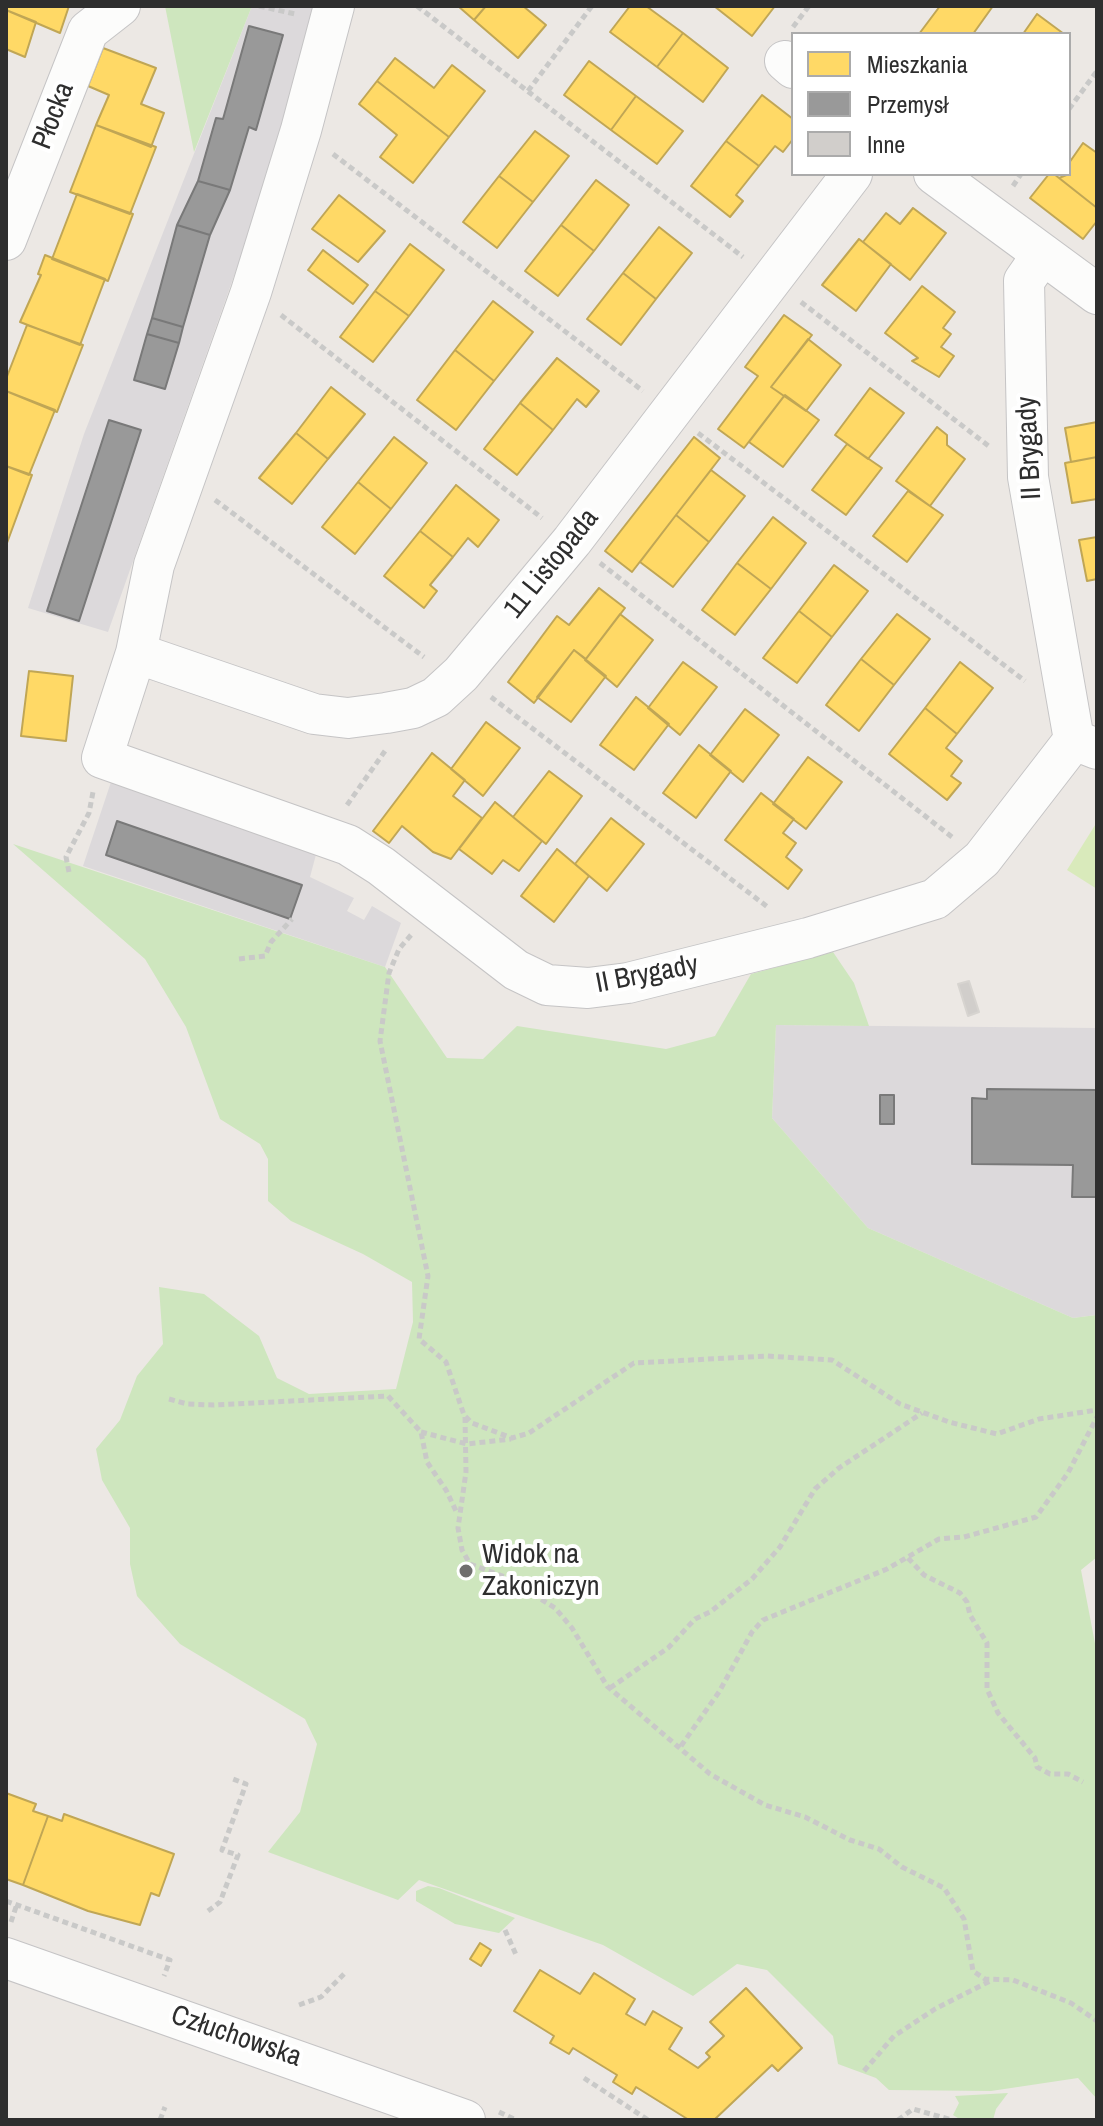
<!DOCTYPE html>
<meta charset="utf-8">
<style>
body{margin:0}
#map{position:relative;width:1103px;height:2126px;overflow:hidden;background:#ece8e4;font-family:"Archivo Narrow",sans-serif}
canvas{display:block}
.frame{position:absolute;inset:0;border:8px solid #2e2e2e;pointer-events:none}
.legend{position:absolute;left:791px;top:32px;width:280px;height:144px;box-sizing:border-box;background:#fff;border:2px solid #ababab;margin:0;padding:10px 14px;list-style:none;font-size:24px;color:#2e2e2e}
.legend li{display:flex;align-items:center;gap:16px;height:40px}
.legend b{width:40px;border:2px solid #ababab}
</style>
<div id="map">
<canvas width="1103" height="2126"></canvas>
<div class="frame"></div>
<ul class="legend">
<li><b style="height:22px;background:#ffd966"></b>Mieszkania</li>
<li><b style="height:22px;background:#999"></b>Przemysł</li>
<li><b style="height:22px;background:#d1cecb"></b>Inne</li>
</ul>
</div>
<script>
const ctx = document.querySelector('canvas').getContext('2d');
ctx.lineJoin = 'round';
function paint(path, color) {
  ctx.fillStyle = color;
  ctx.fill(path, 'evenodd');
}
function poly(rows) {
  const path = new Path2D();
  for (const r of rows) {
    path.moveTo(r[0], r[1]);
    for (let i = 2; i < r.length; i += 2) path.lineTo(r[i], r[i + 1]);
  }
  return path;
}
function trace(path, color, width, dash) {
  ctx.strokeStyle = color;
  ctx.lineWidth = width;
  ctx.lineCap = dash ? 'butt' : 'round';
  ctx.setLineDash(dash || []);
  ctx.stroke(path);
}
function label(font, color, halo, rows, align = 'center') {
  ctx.font = font + ' "Archivo Narrow",sans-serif';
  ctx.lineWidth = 8;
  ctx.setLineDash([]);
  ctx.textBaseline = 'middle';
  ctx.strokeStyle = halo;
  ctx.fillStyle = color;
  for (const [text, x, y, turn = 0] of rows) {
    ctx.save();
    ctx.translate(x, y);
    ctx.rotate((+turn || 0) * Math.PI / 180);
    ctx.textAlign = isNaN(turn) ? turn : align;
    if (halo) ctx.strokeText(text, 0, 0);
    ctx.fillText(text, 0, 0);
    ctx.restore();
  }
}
const industrial = poly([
 [252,6,318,6,281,143,108,632,28,608,84,434],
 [113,776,318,847,310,877,354,898,347,911,364,920,372,906,401,923,385,967,83,866],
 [776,1025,1097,1028,1097,1315,1073,1318,868,1228,772,1118]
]);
const green = poly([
 [165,6,252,6,194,152],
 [13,844,385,967,447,1058,483,1059,517,1026,666,1049,715,1036,751,974,833,952,854,983,869,1026,776,1025,772,1118,868,1228,1073,1318,1097,1315,1097,1557,1081,1570,1097,1654,1097,2099,1078,2078,991,2091,889,2090,876,2078,838,2064,833,2036,767,1970,737,1964,693,1996,603,1945,419,1880,398,1900,268,1852,300,1812,317,1744,305,1719,180,1644,137,1596,130,1564,130,1528,102,1480,96,1449,120,1420,137,1376,163,1344,159,1287,204,1294,259,1336,277,1378,309,1394,396,1389,413,1322,412,1282,363,1254,291,1221,268,1201,268,1159,260,1144,220,1119,186,1027,145,959],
 [428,1886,439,1888,515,1918,499,1933,455,1924,416,1901,416,1891],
 [1008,2093,996,2109,993,2120,961,2120,953,2115,959,2103,955,2096]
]);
const pitch = poly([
 [1097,822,1097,889,1067,870]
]);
const homes = poly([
 [7,6,69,6,60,33,6,10,7,6],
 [458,6,486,6,474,20,458,6],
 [486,6,523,6,546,25,518,58,474,20,486,6],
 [630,6,646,6,683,33,657,67,610,32,630,6],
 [714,6,775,6,752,36,714,6],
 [940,6,946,7,993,6,973,34,919,34,940,6],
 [6,10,36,22,25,57,6,49,6,10],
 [1037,14,1064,34,1023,34,1037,14],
 [683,33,728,68,703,102,657,67,683,33],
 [103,48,156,68,141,104,164,113,151,147,96,125,109,95,88,86,103,48],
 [395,58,434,88,452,65,485,91,449,137,377,81,395,58],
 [589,61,636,96,611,130,564,95,589,61],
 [377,81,449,137,413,183,380,157,397,135,359,104,377,81],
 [762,95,793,119,793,139,783,152,775,146,759,166,726,141,762,95],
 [636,96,683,131,657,164,611,130,636,96],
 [96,125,156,147,130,214,70,192,96,125],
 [535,131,569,156,533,202,499,176,535,131],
 [726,141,759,166,736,195,743,201,730,217,691,186,726,141],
 [1083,143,1097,153,1097,208,1059,178,1069,174,1069,163,1083,143],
 [1049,174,1054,174,1097,208,1097,221,1083,239,1030,198,1049,174],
 [499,176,533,202,497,248,463,222,499,176],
 [596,180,629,205,594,251,561,225,596,180],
 [77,194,133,214,108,281,52,259,77,194],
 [339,195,385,231,358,262,312,229,339,195],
 [913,208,946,233,910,280,863,242,886,213,900,224,913,208],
 [561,225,594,251,558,296,525,271,561,225],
 [659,227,692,253,656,299,623,273,659,227],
 [859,239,891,264,856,311,822,285,859,239],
 [410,244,444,270,409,316,375,291,410,244],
 [323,250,368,285,353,304,308,270,323,250],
 [45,255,105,279,80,345,20,322,41,275,38,274,45,255],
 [623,273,656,299,621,345,587,319,623,273],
 [922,286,955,312,943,328,951,334,941,347,954,356,939,377,912,361,918,358,885,333,922,286],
 [375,291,409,316,373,362,340,337,375,291],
 [493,301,533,332,494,381,455,350,493,301],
 [784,315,812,335,771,387,784,396,744,448,718,429,758,376,745,367,784,315],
 [27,325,83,345,57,412,6,391,6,379,27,325],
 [808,339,841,365,806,411,771,387,808,339],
 [455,350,494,381,456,430,417,400,455,350],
 [557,358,599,391,586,407,577,399,553,430,520,403,557,358],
 [331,387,365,414,328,459,296,433,331,387],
 [870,388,904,413,868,459,835,435,870,388],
 [6,391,55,410,29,475,6,466,6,391],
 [785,395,819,420,783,467,749,442,785,395],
 [520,403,553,430,517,475,484,449,520,403],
 [1097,422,1097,457,1071,462,1065,428,1097,422],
 [937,427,947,435,947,445,965,459,930,506,896,481,937,427],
 [296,433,328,459,292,504,259,478,296,433],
 [394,437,427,463,391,509,358,482,394,437],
 [694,437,720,458,632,572,605,551,694,437],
 [847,444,882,468,846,515,812,490,847,444],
 [1097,457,1097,499,1072,503,1065,463,1097,457],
 [6,466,32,475,7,543,6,542,6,466],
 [711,470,745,496,709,542,676,515,711,470],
 [358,482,391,509,355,554,322,527,358,482],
 [456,485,499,520,478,547,468,538,453,557,420,531,456,485],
 [908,491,943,515,907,562,873,536,908,491],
 [676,515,709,542,673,587,640,562,676,515],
 [773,517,806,543,771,589,737,563,773,517],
 [420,531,453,557,430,585,437,591,424,608,384,576,420,531],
 [1097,537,1097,579,1087,581,1079,540,1097,537],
 [737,563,771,589,735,635,702,610,737,563],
 [834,565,868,591,832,637,799,611,834,565],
 [599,588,625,608,586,659,574,650,534,703,508,682,557,616,569,625,599,588],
 [799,611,832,637,797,683,763,658,799,611],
 [620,614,653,640,617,687,585,660,620,614],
 [897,614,930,639,894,685,861,659,897,614],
 [574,650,606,676,571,722,537,697,574,650],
 [861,659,894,685,859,731,826,705,861,659],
 [683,662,717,687,680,735,648,708,683,662],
 [960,662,993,688,957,734,925,708,960,662],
 [29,671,73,676,66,741,21,736,29,671],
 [636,697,669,724,634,770,600,745,636,697],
 [925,708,957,734,946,748,962,761,951,776,961,783,947,800,889,754,925,708],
 [745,709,779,735,743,782,710,755,745,709],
 [486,722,520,748,483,796,451,769,486,722],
 [699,745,731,771,696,818,663,793,699,745],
 [432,753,465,780,453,796,482,818,451,859,433,852,402,826,389,843,373,831,432,753],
 [808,757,842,782,806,829,773,804,808,757],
 [549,771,582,796,546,844,513,817,549,771],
 [761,793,794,819,783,833,796,843,786,857,802,870,788,889,725,840,761,793],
 [495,802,542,841,519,871,503,860,492,874,459,849,495,802],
 [611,818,644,844,607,891,575,864,611,818],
 [557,849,589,876,554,922,521,896,557,849],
 [6,1793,36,1804,33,1811,48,1816,23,1885,6,1879,6,1793],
 [64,1814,174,1854,159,1896,151,1893,140,1925,88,1911,23,1885,48,1816,62,1821,64,1814],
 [480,1943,491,1950,481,1966,470,1959,480,1943],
 [540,1970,580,1994,594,1973,635,1999,626,2014,645,2025,653,2011,682,2028,669,2049,698,2068,710,2057,706,2053,724,2036,710,2022,746,1988,802,2048,778,2071,772,2065,714,2120,689,2120,636,2087,632,2094,613,2082,617,2075,573,2048,569,2054,550,2043,554,2036,514,2011,540,1970]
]);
const industry = poly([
 [249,26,283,35,256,130,249,127,230,190,198,181,216,118,223,119,249,26],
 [198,181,230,190,210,235,177,225,198,181],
 [177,225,210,235,183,327,152,318,177,225],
 [152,318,183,327,179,343,147,334,152,318],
 [147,334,179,343,165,389,134,380,147,334],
 [109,420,141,430,79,621,47,611,109,420],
 [117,821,302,885,290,919,106,855,117,821],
 [987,1089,1097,1090,1097,1197,1072,1197,1073,1165,972,1164,972,1098,987,1099,987,1089],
 [880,1095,894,1095,894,1124,880,1124,880,1095]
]);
const building = poly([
 [969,981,979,1012,968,1016,958,984,969,981]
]);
const path = poly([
 [259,6,295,14],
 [417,6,743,257],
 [793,27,809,6],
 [528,91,592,6],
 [1069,109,1097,71],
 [333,154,643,391],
 [1013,186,1021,174],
 [801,302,990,447],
 [281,315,542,518],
 [698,433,1025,681],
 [215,500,424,657],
 [600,563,952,837],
 [491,697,769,908],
 [347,805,385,751],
 [69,872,66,857,89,813,93,792],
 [411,935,399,949,389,973,380,1041,428,1276,419,1339,446,1362,464,1415,472,1423,512,1438,529,1433,634,1363,767,1356,832,1360,900,1404,949,1422,997,1434,1039,1419,1097,1410],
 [239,959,265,956,271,942,292,919],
 [169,1399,187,1404,214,1405,388,1396,421,1432,427,1462,446,1490,457,1513],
 [465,1417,466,1472,458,1528,462,1550,470,1564,505,1577,555,1608,572,1628,607,1686,710,1774,765,1805,805,1817,850,1840,879,1849,902,1867,944,1888,964,1919,973,1971,985,1979,1013,1980,1071,2003,1097,2021],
 [421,1432,467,1444,511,1439],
 [908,1558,924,1575,960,1593,967,1602,970,1615,987,1643,987,1689,998,1713,1035,1758,1037,1767,1050,1774,1068,1774,1083,1782],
 [610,1688,668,1648,695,1619,710,1612,752,1579,780,1547,815,1489,839,1468,922,1413],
 [681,1746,719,1692,752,1632,763,1620,887,1569,939,1539,964,1537,1036,1517,1068,1473,1097,1417],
 [6,1901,170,1960,164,1976],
 [208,1911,220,1902,238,1855,222,1850,246,1784,233,1779],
 [11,1922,17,1904],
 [505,1930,517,1957],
 [299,2005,321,1997,344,1974],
 [864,2071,894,2036,935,2009,990,1981],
 [584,2078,648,2120],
 [499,2112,516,2120],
 [160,2120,165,2107],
 [898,2120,913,2109,952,2120]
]);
const minor = poly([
 [334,6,301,130,251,292,154,565,136,653,102,758,348,845,381,866,516,970,547,985,588,988,628,983,808,938,935,899,982,859,1074,740,1097,749],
 [785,61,793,68],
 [934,174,1097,294],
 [6,240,88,31,120,6],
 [1042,255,1024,281,1028,477,1074,740],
 [136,653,314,714,348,718,386,713,413,708,436,697,461,674,572,541,852,174],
 [6,1958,465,2120]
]);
const markers = [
 [466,1571,8,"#706f6e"]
];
const streetNames = [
 ["Płocka",54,116,-69],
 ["II Brygady",1030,448,-93],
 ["11 Listopada",552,564,-51],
 ["II Brygady",647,975,-11],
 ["Człuchowska",236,2037,19]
];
const poiNames = [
 ["Widok na",482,1555],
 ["Zakoniczyn",482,1587]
];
paint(industrial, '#dcd9db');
paint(green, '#cee6be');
paint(pitch, '#d9eabb');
paint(homes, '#ffd966');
trace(homes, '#c0a655', 2);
paint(industry, '#999');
trace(industry, '#797979', 2);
paint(building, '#d1cecb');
trace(building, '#d7d4d0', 2);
trace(minor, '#c5c4c5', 42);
trace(path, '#c9c9c8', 5, [6, 4]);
trace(minor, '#fcfcfb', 40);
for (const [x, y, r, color] of markers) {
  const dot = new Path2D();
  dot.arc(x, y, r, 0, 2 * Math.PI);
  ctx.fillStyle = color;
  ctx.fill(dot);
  trace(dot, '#fff', 3);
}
label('28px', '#2e2e2e', '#fff', streetNames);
label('28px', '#2e2e2e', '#fff', poiNames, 'left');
</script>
